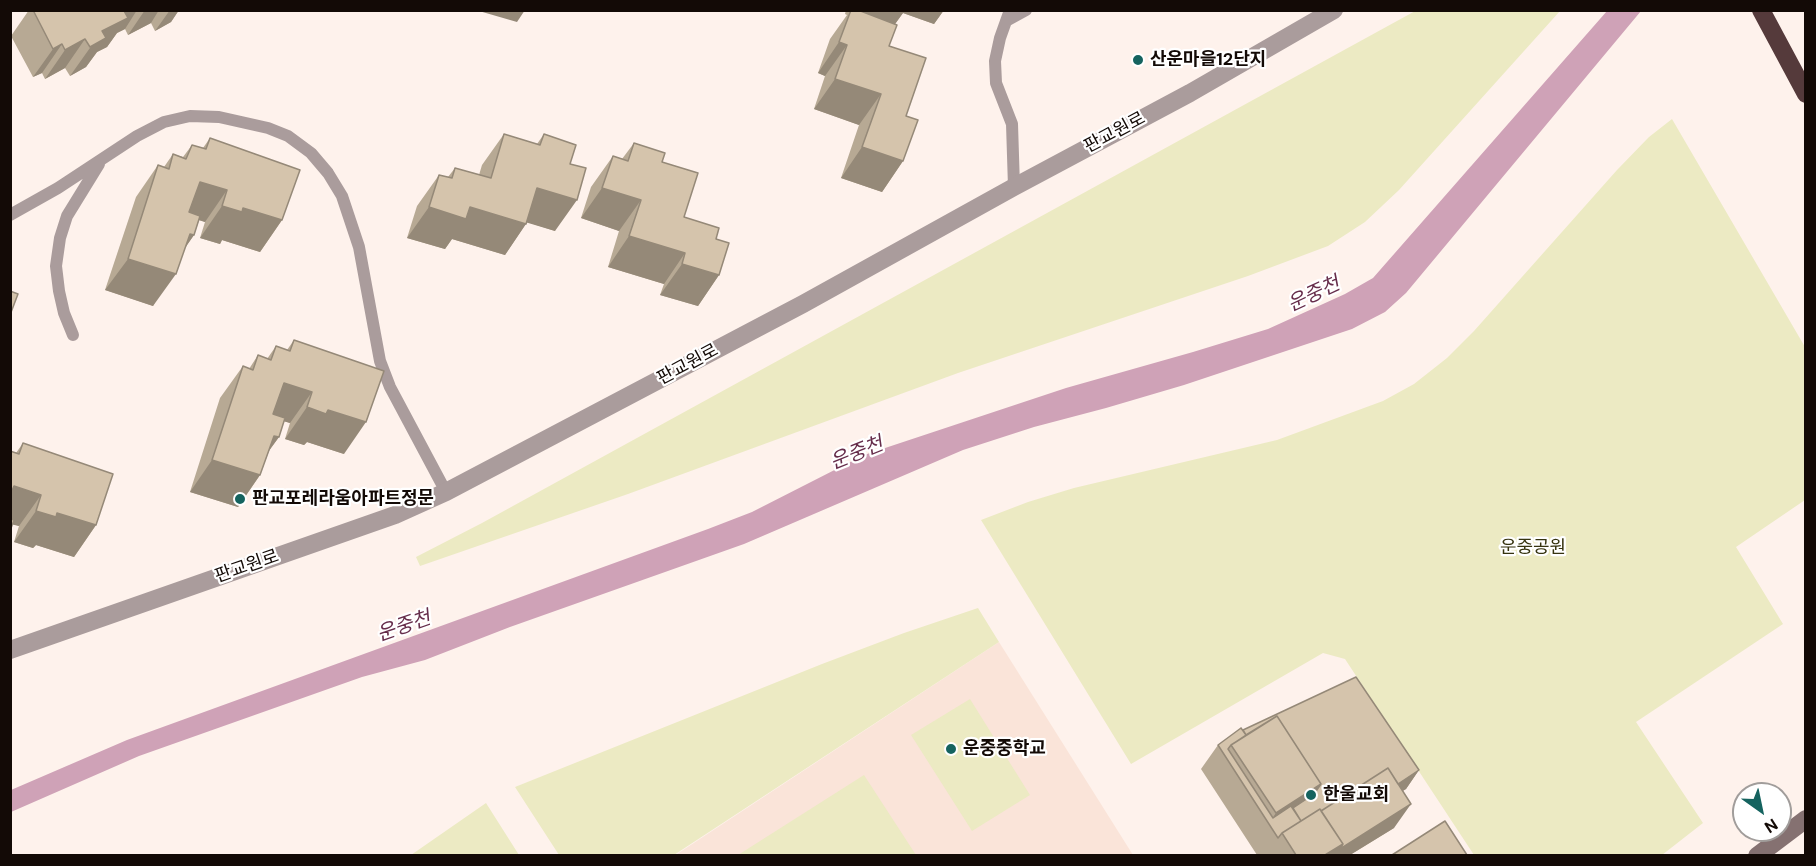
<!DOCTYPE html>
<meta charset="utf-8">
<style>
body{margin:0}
#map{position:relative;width:1816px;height:866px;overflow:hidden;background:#fef2ec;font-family:"DM Sans",sans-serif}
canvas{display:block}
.frame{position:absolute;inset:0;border:12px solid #130a06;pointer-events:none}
.north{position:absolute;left:1732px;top:782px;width:60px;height:60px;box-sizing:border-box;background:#fff;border:2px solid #a19d9b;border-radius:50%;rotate:147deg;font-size:16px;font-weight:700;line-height:24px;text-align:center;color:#130a06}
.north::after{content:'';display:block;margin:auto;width:21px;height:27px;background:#15635f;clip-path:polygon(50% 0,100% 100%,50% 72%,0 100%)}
</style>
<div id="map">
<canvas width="1816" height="866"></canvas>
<div class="frame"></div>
<div class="north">N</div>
</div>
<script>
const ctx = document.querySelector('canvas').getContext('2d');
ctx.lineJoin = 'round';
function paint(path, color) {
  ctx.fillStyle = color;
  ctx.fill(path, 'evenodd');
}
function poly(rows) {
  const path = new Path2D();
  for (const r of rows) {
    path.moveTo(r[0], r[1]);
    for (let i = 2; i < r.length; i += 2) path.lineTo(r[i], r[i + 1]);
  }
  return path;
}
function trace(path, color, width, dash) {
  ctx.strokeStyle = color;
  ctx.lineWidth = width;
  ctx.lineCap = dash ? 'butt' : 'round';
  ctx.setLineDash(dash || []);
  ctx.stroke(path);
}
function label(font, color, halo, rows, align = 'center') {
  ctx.font = font + ' "DM Sans","Noto Sans KR",sans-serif';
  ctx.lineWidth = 4.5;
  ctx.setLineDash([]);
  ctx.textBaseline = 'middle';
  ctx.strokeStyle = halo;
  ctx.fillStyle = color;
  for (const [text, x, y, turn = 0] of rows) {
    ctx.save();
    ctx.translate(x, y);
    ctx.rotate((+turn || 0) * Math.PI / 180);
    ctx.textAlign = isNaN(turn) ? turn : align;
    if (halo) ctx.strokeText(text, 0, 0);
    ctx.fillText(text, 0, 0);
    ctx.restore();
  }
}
const built = poly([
 [999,642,1133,855,674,856]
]);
const green = poly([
 [1417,10,1560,11,1399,190,1365,222,1328,246,1248,276,958,373,628,494,420,566,416,557,482,523],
 [1672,119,1805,347,1805,500,1736,547,1783,624,1636,722,1703,823,1662,855,1474,855,1345,659,1323,653,1131,764,981,520,1028,502,1074,488,1277,440,1383,401,1414,384,1447,358,1474,331,1617,170,1649,137],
 [978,608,999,642,674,855,559,855,515,787,822,664,904,633],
 [970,699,1030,795,972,831,911,735],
 [864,775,916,855,738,855],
 [486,803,519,855,411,855]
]);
const water = poly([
 [1607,11,1641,11,1406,293,1385,312,1352,329,1184,385,1106,408,1034,427,963,450,744,544,510,627,425,660,362,677,139,756,11,812,11,790,127,740,708,529,752,512,864,455,1066,388,1193,352,1268,329,1345,294,1373,278]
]);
const lane = poly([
 [1010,10,1000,38,995,61,996,83,1012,124,1014,187],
 [1006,21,1026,10],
 [10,215,58,188,137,136,164,122,190,116,219,117,268,128,288,136,311,153,328,173,342,196,359,247,380,361,390,387,446,492],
 [73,335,64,313,59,291,56,266,60,238,67,216,99,164]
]);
const street = poly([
 [10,650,395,515,446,492,803,304,1014,187,1190,93,1334,10]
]);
const secondary = poly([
 [1757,856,1806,819]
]);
const highway = poly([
 [1761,10,1806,94]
]);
const wall = poly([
 [29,10,179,10,171,22,155,31,151,23,128,35,125,29,117,33,107,47,97,52,86,67,70,76,65,68,45,79,42,73,33,77,11,36],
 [846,10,944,10,934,24,903,13,895,24,889,46,906,116,903,161,882,192,841,178,859,125,814,109,825,76,818,73,830,39,847,15,845,14],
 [504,134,537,144,544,134,570,164,555,231,527,222,505,255,452,239,445,249,407,238,417,206,439,175,448,177,455,168,479,175,482,165],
 [210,138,282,220,260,252,222,240,220,244,200,238,205,222,199,220,194,235,184,249,153,306,105,290,136,197,158,165,164,167,173,154,183,157,192,145,203,148],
 [634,143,662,162,684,217,716,239,719,275,698,306,660,295,664,284,608,267,619,231,581,218,591,187,613,156,622,159],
 [294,340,344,454,307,442,304,445,285,439,290,423,284,421,279,437,269,451,260,475,238,507,190,492,220,398,243,366,249,369,258,355,267,359,276,346,287,350],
 [23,443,96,525,74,557,36,545,33,548,14,542,19,526,13,524,16,453],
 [1243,730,1419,770,1406,789,1402,791,1394,828,1350,855,1257,855,1201,769,1218,745]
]);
const shadedWall = poly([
 [125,10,137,10,125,29,117,33,107,47,97,52,86,67,70,76,102,31],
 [145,10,159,10,151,23,128,35],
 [170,10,179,10,171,22,155,31],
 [525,10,517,22,479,11,479,10],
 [851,10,944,10,934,24,903,13,890,31],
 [85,39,65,68,45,79,65,50],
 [839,42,847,45,825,76,818,73],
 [62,44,42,73,33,77,53,49],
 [835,79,881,94,859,125,814,109],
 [862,147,903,161,882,192,841,178],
 [200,182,227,190,205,222,177,213],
 [537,188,577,200,555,231,515,219],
 [602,188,641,200,619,231,581,218],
 [222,206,243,208,282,220,260,252,222,240,220,244,200,238],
 [429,207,470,207,526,224,505,255,452,239,445,249,407,238],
 [190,234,194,235,172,267],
 [629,236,685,253,664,284,608,267],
 [128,259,176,274,153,306,105,290],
 [682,264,719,275,698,306,660,295],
 [284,383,312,392,290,423,262,415],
 [307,407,328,410,366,422,344,454,307,442,304,445,285,439],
 [274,436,279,437,256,468],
 [212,460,260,475,238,507,190,492],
 [14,486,41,495,19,526,10,524,10,490],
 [36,511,57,513,96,525,74,557,36,545,33,548,14,542],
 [1419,770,1406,789,1379,806,1392,787],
 [1321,784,1301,813,1269,823,1276,813],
 [1411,804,1394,828,1350,855,1325,855]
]);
const building = poly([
 [33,10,125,10,124,11,128,18,102,31,106,38,90,47,85,39,65,50,62,44,53,49,33,10],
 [851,10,858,10,897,25,889,46,926,58,906,116,918,120,903,161,862,147,881,94,835,79,847,45,839,42,851,10],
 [504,134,540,145,544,134,576,145,570,164,586,168,577,200,537,188,526,224,470,207,466,219,429,207,439,175,452,178,455,168,491,178,504,134],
 [210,138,300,170,282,220,243,208,242,212,222,206,227,190,200,182,189,212,200,216,194,235,190,234,176,274,128,259,158,165,169,169,173,154,186,159,192,145,206,149,210,138],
 [634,143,665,153,662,162,698,173,684,217,719,228,716,239,729,243,719,275,682,264,685,253,629,236,641,200,602,188,613,156,628,161,634,143],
 [10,291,18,294,10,315,10,291],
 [294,340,384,371,366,422,328,410,326,414,307,407,312,392,284,383,273,414,285,418,279,437,274,436,260,475,212,460,243,366,253,370,258,355,271,360,276,346,290,351,294,340],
 [23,443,113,474,96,525,57,513,56,517,36,511,41,495,14,486,10,495,10,451,19,454,23,443],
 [10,519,14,520,10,531,10,519],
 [1356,677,1419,770,1398,784,1388,768,1321,811,1320,809,1301,821,1293,808,1314,794,1321,784,1277,716,1246,735,1243,730,1356,677],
 [1277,716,1321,784,1276,813,1231,745,1277,716],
 [1241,728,1246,735,1231,745,1228,749,1273,818,1291,806,1301,821,1282,833,1278,838,1218,745,1241,728],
 [1388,768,1411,804,1340,849,1343,844,1321,811,1388,768],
 [1320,809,1343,844,1325,855,1296,855,1282,833,1320,809],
 [1445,821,1467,855,1392,855,1445,821]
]);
const markers = [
 [1138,60,6,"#15635f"],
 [240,499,6,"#15635f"],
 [951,749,6,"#15635f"],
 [1311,795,6,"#15635f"]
];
const poiNames = [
 ["산운마을12단지",1150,60],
 ["판교포레라움아파트정문",252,499],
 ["운중중학교",963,749],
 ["한울교회",1323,795]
];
const streetNames = [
 ["판교원로",1115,133,-28],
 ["판교원로",688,365,-28],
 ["판교원로",247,567,-19]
];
const parkNames = [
 ["운중공원",1533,548]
];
const waterNames = [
 ["운중천",1314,295,-25],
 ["운중천",857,454,-22],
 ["운중천",404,627,-19]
];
paint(built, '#fae4d9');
paint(green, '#eceac3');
paint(water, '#cfa2b7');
trace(lane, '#aa9c9c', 12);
trace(street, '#aa9c9c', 18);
trace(secondary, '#857171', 18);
trace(highway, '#553a3b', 18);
paint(wall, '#b7a994');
paint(shadedWall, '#958978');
paint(building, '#d5c4ac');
trace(building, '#958978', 1.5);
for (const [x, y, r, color] of markers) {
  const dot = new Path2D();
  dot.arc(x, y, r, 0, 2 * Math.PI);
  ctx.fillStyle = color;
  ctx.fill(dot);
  trace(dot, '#fff', 2);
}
label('bold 18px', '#130a06', '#fff', poiNames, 'left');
label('18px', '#130a06', '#fff', streetNames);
label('18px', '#36330f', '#fff', parkNames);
label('italic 20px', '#662d4b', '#fff', waterNames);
</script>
